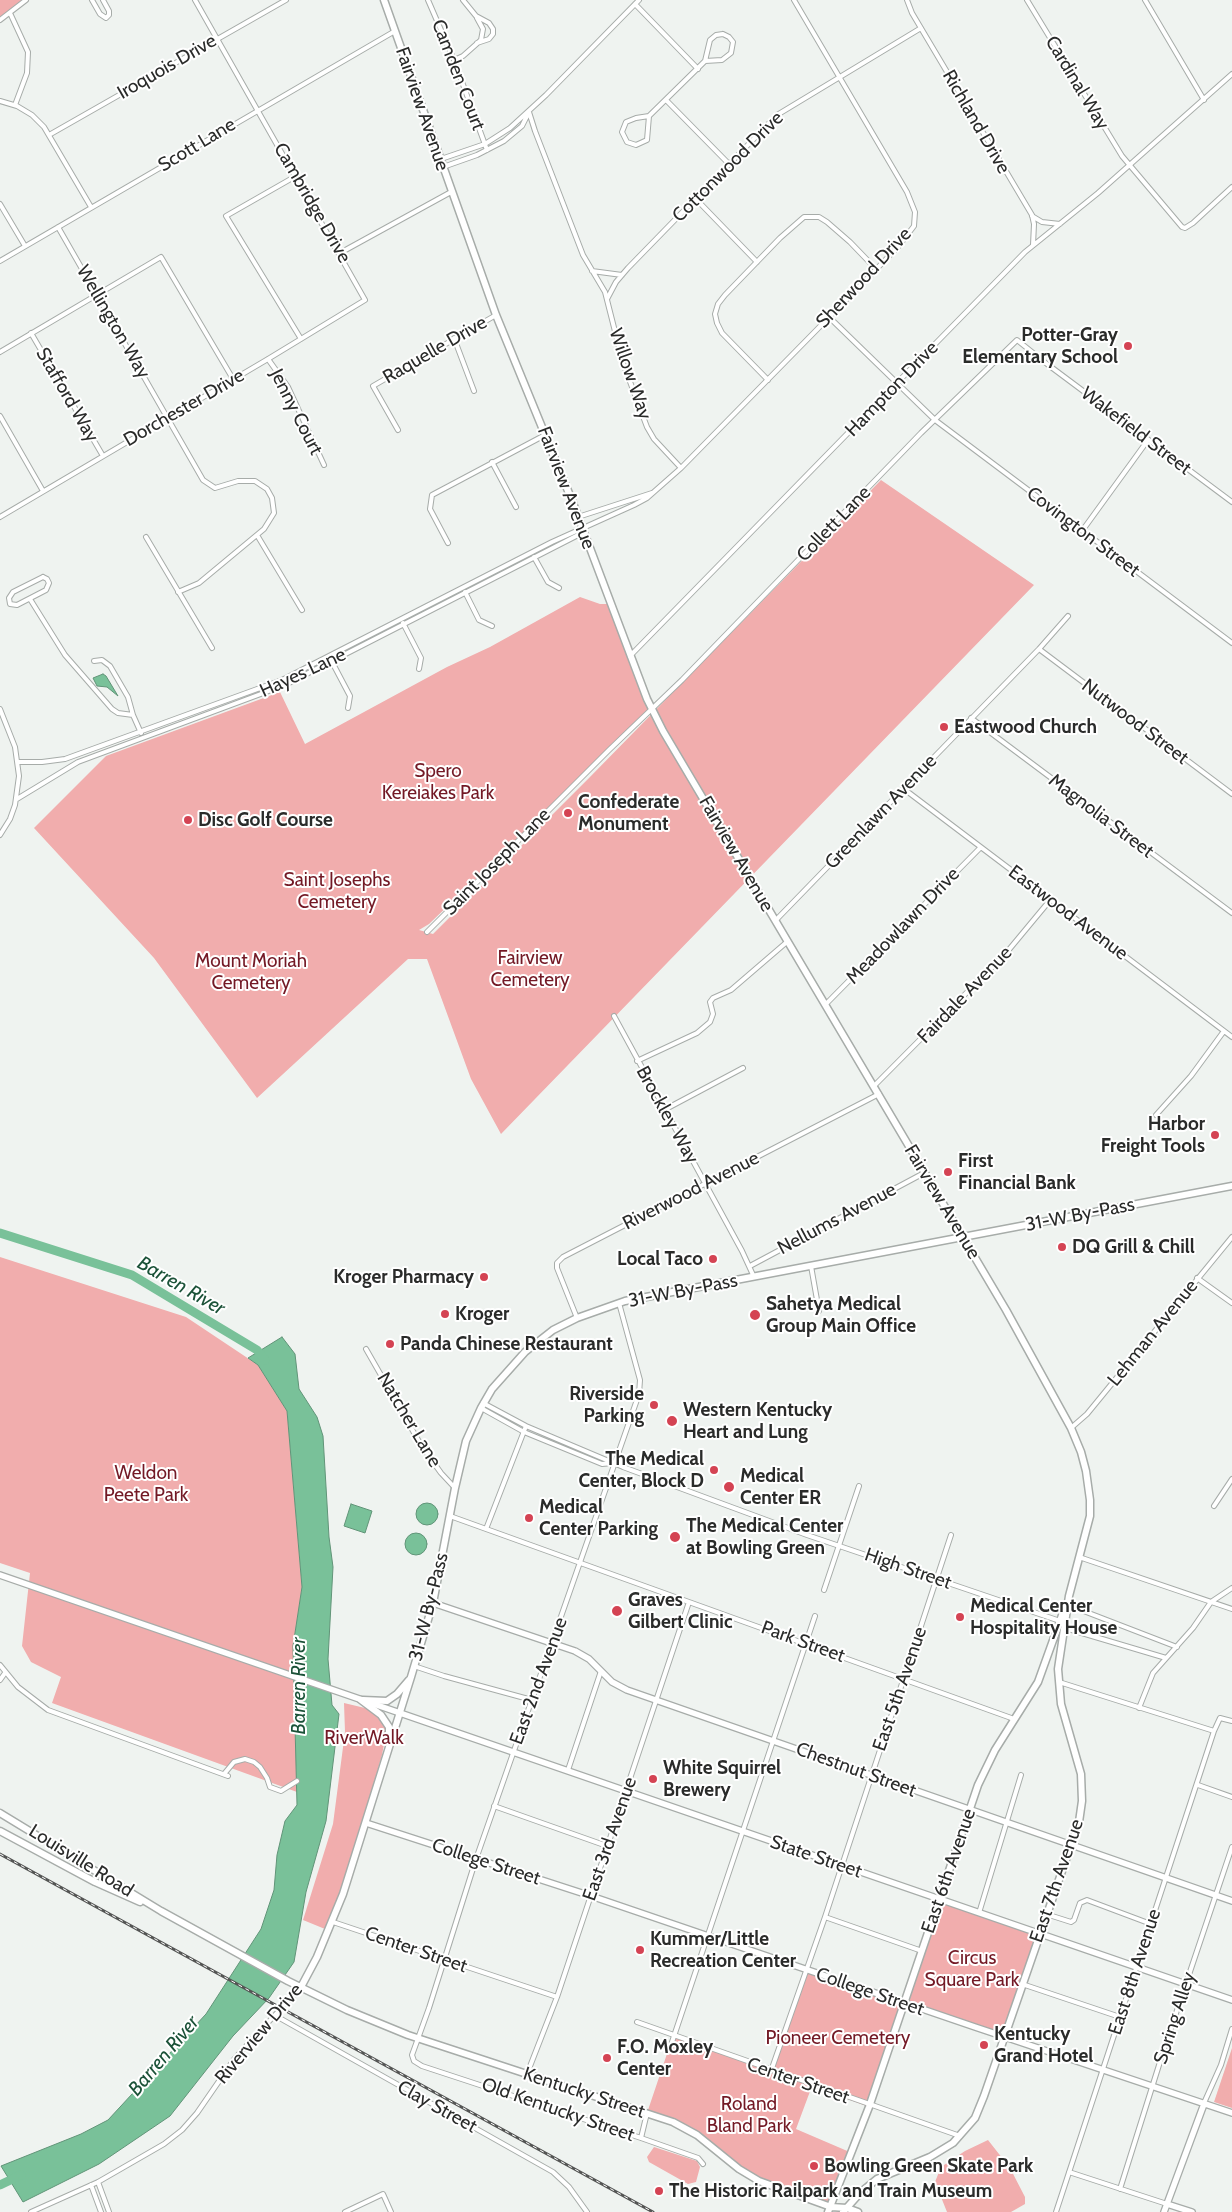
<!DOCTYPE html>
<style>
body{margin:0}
canvas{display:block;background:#eff3f0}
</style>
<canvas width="1232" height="2212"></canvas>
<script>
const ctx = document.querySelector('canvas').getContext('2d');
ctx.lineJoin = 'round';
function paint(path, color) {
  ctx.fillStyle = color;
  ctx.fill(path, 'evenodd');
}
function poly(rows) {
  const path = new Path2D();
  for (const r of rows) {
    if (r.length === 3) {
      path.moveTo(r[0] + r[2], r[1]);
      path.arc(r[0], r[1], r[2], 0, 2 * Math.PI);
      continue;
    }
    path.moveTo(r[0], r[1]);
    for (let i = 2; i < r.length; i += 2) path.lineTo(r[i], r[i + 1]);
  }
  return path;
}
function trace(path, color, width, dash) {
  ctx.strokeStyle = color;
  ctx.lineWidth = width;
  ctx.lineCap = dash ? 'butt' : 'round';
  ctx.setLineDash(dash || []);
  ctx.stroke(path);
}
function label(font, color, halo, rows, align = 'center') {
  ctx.font = font + ' Cabin,sans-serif';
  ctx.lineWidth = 4;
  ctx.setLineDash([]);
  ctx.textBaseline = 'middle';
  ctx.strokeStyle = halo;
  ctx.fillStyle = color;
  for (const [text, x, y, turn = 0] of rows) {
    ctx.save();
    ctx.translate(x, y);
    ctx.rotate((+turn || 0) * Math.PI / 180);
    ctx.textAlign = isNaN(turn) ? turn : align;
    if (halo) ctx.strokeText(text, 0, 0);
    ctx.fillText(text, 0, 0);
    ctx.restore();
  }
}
const green = poly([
 [0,0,27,0,0,19],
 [881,480,1034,585,501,1134,471,1079,427,959,408,959,257,1098,154,958,34,828,106,756,280,692,305,744,447,667,490,647,580,597,600,604,611,604,652,709,429,924,419,930,433,934,589,778],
 [0,1257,186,1317,258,1365,287,1411,302,1587,293,1646,297,1792,52,1703,61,1677,31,1662,22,1646,30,1573,0,1563],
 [344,1703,365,1708,379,1716,386,1726,385,1739,382,1755,348,1871,325,1929,303,1920,333,1824,345,1732],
 [939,1899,1039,1934,1004,2037,905,2004,869,2107,812,2086,796,2129,852,2153,831,2207,756,2180,686,2129,647,2113,673,2036,771,2071,807,1970,904,2003],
 [1232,2048,1232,2108,1214,2102],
 [988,2140,1010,2168,1025,2197,1025,2204,1011,2212,947,2212,935,2182,941,2167,965,2151],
 [654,2147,697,2161,700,2167,696,2182,688,2184,649,2162,647,2157]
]);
const water = poly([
 [103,674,106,676,118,696,107,687,97,686,93,678,103,674],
 [282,1337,295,1354,299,1389,317,1417,323,1436,329,1537,333,1567,328,1659,332,1705,339,1714,326,1821,306,1892,294,1962,269,1998,233,2036,170,2116,99,2164,23,2202,1,2166,81,2134,108,2120,206,2014,261,1929,274,1890,277,1855,285,1821,297,1805,293,1646,302,1587,287,1411,258,1365,248,1358,282,1337],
 [427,1514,11],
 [351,1504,372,1511,365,1533,344,1526,351,1504],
 [416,1544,11]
]);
const river = poly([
 [0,1233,132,1275,257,1350,265,1360],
 [0,2185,21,2175]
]);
const street = poly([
 [92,0,100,14,106,18,109,15,109,11,103,0],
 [428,0,454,60,487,150],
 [463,0,476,16,489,23,493,29,493,34,489,39,477,43],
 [907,0,912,13,1032,215,1034,224,1033,245],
 [1027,0,1122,156,1182,227,1185,228,1193,223,1232,187],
 [1145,0,1204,100],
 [635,4,698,69],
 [10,13,28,52,27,73,15,105],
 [0,20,26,0],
 [723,34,729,37,733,42,731,53,722,60,705,61,710,40,716,35,723,34],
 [454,60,463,56,481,40,483,29,477,18],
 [666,100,729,164],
 [0,101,17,106,32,115,44,127,91,207],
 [529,112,535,131,583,255,605,292,623,363,647,427,654,439,681,468],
 [649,116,647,140,636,145,627,142,622,132,626,122,636,118,649,116],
 [649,116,705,61],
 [49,135,286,0],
 [441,159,485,144,510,128,546,95,639,0],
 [443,167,477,155,504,141,522,126,529,112],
 [296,176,226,216,301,339],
 [695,198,757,262],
 [0,204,25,246],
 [1032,216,1042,222,1060,224],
 [58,227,203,480,215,488,238,481,255,481,267,489,272,498,274,513,264,529,199,583,178,592],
 [340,253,451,192],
 [0,261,395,31],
 [592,271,622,275],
 [607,299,616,282,628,268,777,115,921,28],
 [829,317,935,420,1232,643],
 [31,333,103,456],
 [454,338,474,391],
 [0,352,161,257,233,379],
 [268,359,288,387,324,465],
 [768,380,722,333,717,323,715,314,718,304,725,295,780,238,804,217,819,217,827,222,850,242,876,269],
 [0,416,43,491],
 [398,430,373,386,496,315],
 [492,462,516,507],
 [0,517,268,359,365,300,195,0],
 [578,517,652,493],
 [1082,531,1148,440],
 [257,535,302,610],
 [146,537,212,648],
 [448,543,430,509,432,495,545,435],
 [534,557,548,582,559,588],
 [43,577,47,579,49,583,46,590,17,605,10,604,9,598,13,592,43,577],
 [465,592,479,620,492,626],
 [30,599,65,655,112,709,118,713,133,715,141,733],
 [403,623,421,658,419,669],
 [1039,649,1232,794],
 [630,656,1025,252,1098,193,1232,74],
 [331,660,350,696,348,708],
 [94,661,102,660,110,666,128,697,133,715],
 [0,709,15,747,19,776,15,805,10,819,0,835],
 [971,718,1232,913],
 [18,762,42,762,65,759,282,680,552,542,634,505,647,498,681,468,898,247,914,226,915,212,907,192,794,0],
 [904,789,1232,1037],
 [17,799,78,762,285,685,584,532],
 [775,921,1039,649,1068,616],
 [427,932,609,750,682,680,921,433,1017,340,1047,364,1232,502],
 [825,1005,980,848],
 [614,1016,742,1251,754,1277],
 [637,1061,697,1033,710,1022,713,1014,710,1002,713,998,731,990,788,941],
 [874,1086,1007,952,1051,899],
 [664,1110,743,1068],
 [1156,1115,1191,1076,1224,1031],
 [750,1266,924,1173],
 [811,1266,819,1311],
 [1197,1278,1232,1303],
 [619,1303,640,1380,639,1394,476,1859,429,2008,412,2055,414,2061,422,2066,641,2138,698,2158,703,2164],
 [577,1318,557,1268,557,1263,563,1257,879,1094],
 [366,1349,421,1445,441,1473,455,1488],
 [483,1403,526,1426,623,1467,807,1535,1060,1621],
 [481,1408,524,1432,602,1464,613,1463],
 [1071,1428,1087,1414,1232,1237],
 [1214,1506,1232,1479],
 [450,1516,1014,1719],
 [486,1529,526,1426],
 [1079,1557,1232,1609],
 [824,1590,859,1486],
 [1068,1605,1177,1647],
 [1065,1628,1166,1658],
 [0,1665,18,1687,48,1710,228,1776],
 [414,1666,444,1676,532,1700],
 [0,1680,5,1673],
 [1059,1682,1214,1731],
 [1139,1708,1153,1673,1193,1628,1211,1602,1232,1588],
 [568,1770,601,1671],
 [224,1774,234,1762,245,1759,254,1762,260,1767,267,1778,270,1787,281,1791,297,1781],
 [1198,1785,1232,1797],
 [494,1806,607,1846],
 [979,1913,1021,1775],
 [1046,1914,1071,1922,1074,1920,1080,1903,1087,1900,1151,1924],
 [825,1917,922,1951],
 [333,1922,557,1997],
 [1022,1984,1120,2017],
 [276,2016,553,2172,569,2187,587,2212],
 [637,2022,960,2136],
 [670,2048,815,1616],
 [771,2071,825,1917,951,1535],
 [527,2074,557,1997,689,1602],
 [1204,2103,1221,2065,1232,2029],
 [641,2138,647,2113],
 [1069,2172,1167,2204],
 [98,2182,109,2212],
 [91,2185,101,2212],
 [1120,2189,1165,2046,1232,1847],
 [31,2212,98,2182,164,2144,182,2130,197,2113,235,2058,301,1987],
 [345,2212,383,2194,391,2212],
 [1056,2212,1214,1731,1220,1718,1232,1721]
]);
const secondary = poly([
 [0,1575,1232,2000],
 [433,1603,575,1651,589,1659,612,1682,627,1690,1232,1901],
 [366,1823,591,1896,975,2027,1232,2113],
 [1167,2204,1192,2212],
 [1164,2212,1204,2104]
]);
const primary = poly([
 [384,0,496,315,573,503,647,699,663,731,1006,1310,1071,1428,1081,1452,1086,1471,1090,1500,1090,1516,1069,1596,1058,1669,1061,1704,1081,1774,1082,1801,1079,1822,984,2096,975,2118,953,2143,930,2157,877,2179,860,2193,843,2212],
 [361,1700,381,1715,389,1727,389,1739],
 [363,1700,387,1701,397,1694,409,1680],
 [0,1813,161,1911,288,1981,347,2010,408,2035,673,2122,697,2135,739,2169,759,2181,831,2207,847,2208,858,2212],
 [0,1831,95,1882,140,1902],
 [301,1987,317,1957,343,1894,411,1677,433,1603,455,1488,466,1441,481,1408,492,1389,525,1352,553,1330,577,1318,625,1301,1232,1186],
 [828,2212,869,2107,978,1785,995,1750,1038,1682,1065,1607]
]);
const rail = poly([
 [0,1854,653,2212]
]);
const markers = [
 [1128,346,5,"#d44353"],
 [944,727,5,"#d44353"],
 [568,813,5,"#d44353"],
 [188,820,5,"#d44353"],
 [1215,1135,5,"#d44353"],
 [948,1172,5,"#d44353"],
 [1062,1247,5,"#d44353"],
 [713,1259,5,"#d44353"],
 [484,1277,5,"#d44353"],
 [445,1314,5,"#d44353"],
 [755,1315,6,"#d44353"],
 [390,1344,5,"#d44353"],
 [654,1405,5,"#d44353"],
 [672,1421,6,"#d44353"],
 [714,1470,5,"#d44353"],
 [729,1487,6,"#d44353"],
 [529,1518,5,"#d44353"],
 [675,1537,6,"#d44353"],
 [617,1611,6,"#d44353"],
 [960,1617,5,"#d44353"],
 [653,1779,5,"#d44353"],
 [640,1950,5,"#d44353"],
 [984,2045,5,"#d44353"],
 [607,2058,5,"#d44353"],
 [814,2166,5,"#d44353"],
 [659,2191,5,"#d44353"]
];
const streetNames = [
 ["Iroquois Drive",167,67,-30],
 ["Camden Court",458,75,69],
 ["Cardinal Way",1077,83,59],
 ["Fairview Avenue",422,109,71],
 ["Richland Drive",976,122,60],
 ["Scott Lane",197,145,-31],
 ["Cottonwood Drive",728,167,-45],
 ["Cambridge Drive",312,203,60],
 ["Sherwood Drive",864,278,-47],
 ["Wellington Way",113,322,60],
 ["Raquelle Drive",435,350,-30],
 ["Willow Way",630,374,71],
 ["Hampton Drive",892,389,-46],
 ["Stafford Way",67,395,60],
 ["Dorchester Drive",184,408,-30],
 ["Jenny Court",296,412,63],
 ["Wakefield Street",1136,431,37],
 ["Fairview Avenue",566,488,69],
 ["Collett Lane",834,524,-46],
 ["Covington Street",1083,532,37],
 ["Hayes Lane",303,673,-25],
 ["Nutwood Street",1135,722,37],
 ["Greenlawn Avenue",881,812,-46],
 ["Magnolia Street",1101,816,37],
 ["Fairview Avenue",736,854,60],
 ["Saint Joseph Lane",497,862,-45],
 ["Eastwood Avenue",1068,913,37],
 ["Meadowlawn Drive",903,926,-46],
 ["Fairdale Avenue",965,995,-46],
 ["Brockley Way",667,1115,61],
 ["Riverwood Avenue",691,1191,-27],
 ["Fairview Avenue",942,1202,59],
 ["31-W By-Pass",1080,1215,-11],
 ["Nellums Avenue",837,1219,-28],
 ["31-W By-Pass",683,1291,-11],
 ["Lehman Avenue",1153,1333,-51],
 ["Natcher Lane",409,1420,59],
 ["High Street",908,1569,19],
 ["31-W By-Pass",429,1607,-76],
 ["Park Street",803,1642,20],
 ["East 2nd Avenue",539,1681,-70],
 ["East 5th Avenue",900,1689,-71],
 ["Chestnut Street",856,1770,20],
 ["East 3rd Avenue",610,1839,-71],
 ["State Street",816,1857,19],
 ["Louisville Road",81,1861,32],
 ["College Street",486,1862,18],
 ["East 6th Avenue",949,1871,-71],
 ["East 7th Avenue",1057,1881,-71],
 ["Center Street",416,1950,19],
 ["East 8th Avenue",1135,1972,-72],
 ["College Street",870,1992,19],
 ["Spring Alley",1175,2018,-72],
 ["Riverview Drive",259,2034,-50],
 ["Center Street",798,2081,19],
 ["Kentucky Street",584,2093,18],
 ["Clay Street",437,2107,29],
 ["Old Kentucky Street",558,2110,19]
];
const poiNames = [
 ["Potter-Gray",1118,335,"right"],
 ["Elementary School",1118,357,"right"],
 ["Eastwood Church",954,727],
 ["Confederate",578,802],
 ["Monument",578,824],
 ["Disc Golf Course",198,820],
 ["Harbor",1205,1124,"right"],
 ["Freight Tools",1205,1146,"right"],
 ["First",958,1161],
 ["Financial Bank",958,1183],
 ["DQ Grill & Chill",1072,1247],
 ["Local Taco",703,1259,"right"],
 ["Kroger Pharmacy",474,1277,"right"],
 ["Sahetya Medical",766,1304],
 ["Group Main Office",766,1326],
 ["Kroger",455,1314],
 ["Panda Chinese Restaurant",400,1344],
 ["Riverside",644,1394,"right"],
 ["Parking",644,1416,"right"],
 ["Western Kentucky",683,1410],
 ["Heart and Lung",683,1432],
 ["The Medical",704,1459,"right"],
 ["Center, Block D",704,1481,"right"],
 ["Medical",740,1476],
 ["Center ER",740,1498],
 ["Medical",539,1507],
 ["Center Parking",539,1529],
 ["The Medical Center",686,1526],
 ["at Bowling Green",686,1548],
 ["Graves",628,1600],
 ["Gilbert Clinic",628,1622],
 ["Medical Center",970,1606],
 ["Hospitality House",970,1628],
 ["White Squirrel",663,1768],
 ["Brewery",663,1790],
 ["Kummer/Little",650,1939],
 ["Recreation Center",650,1961],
 ["Kentucky",994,2034],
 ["Grand Hotel",994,2056],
 ["F.O. Moxley",617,2047],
 ["Center",617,2069],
 ["Bowling Green Skate Park",824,2166],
 ["The Historic Railpark and Train Museum",669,2191]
];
const parkNames = [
 ["Spero",438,771],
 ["Kereiakes Park",438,793],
 ["Saint Josephs",337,880],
 ["Cemetery",337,902],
 ["Fairview",530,958],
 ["Cemetery",530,980],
 ["Mount Moriah",251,961],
 ["Cemetery",251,983],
 ["Weldon",146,1473],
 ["Peete Park",146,1495],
 ["RiverWalk",364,1738],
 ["Circus",972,1958],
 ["Square Park",972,1980],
 ["Pioneer Cemetery",838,2038],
 ["Roland",749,2104],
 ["Bland Park",749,2126]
];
const waterNames = [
 ["Barren River",181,1286,30],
 ["Barren River",299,1686,-90],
 ["Barren River",164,2056,-50]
];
paint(green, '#f1adad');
paint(water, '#79c199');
trace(water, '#619478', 1);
trace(river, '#79c199', 9);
trace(street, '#a7aca9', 6);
trace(secondary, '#a7aca9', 8);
trace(primary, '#a7aca9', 9);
trace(street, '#fff', 4);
trace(secondary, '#fff', 5.5);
trace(primary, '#fff', 6);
trace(rail, '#545554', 3);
trace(rail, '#fff', 1, [4]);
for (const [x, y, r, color] of markers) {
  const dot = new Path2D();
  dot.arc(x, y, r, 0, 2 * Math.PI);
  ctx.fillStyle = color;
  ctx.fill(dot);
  trace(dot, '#fff', 2);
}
label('19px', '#2a2b2a', '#fff', streetNames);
label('bold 19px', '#2a2b2a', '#fff', poiNames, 'left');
label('19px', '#731925', '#fff', parkNames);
label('italic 20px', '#1b5238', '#fff', waterNames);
</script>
